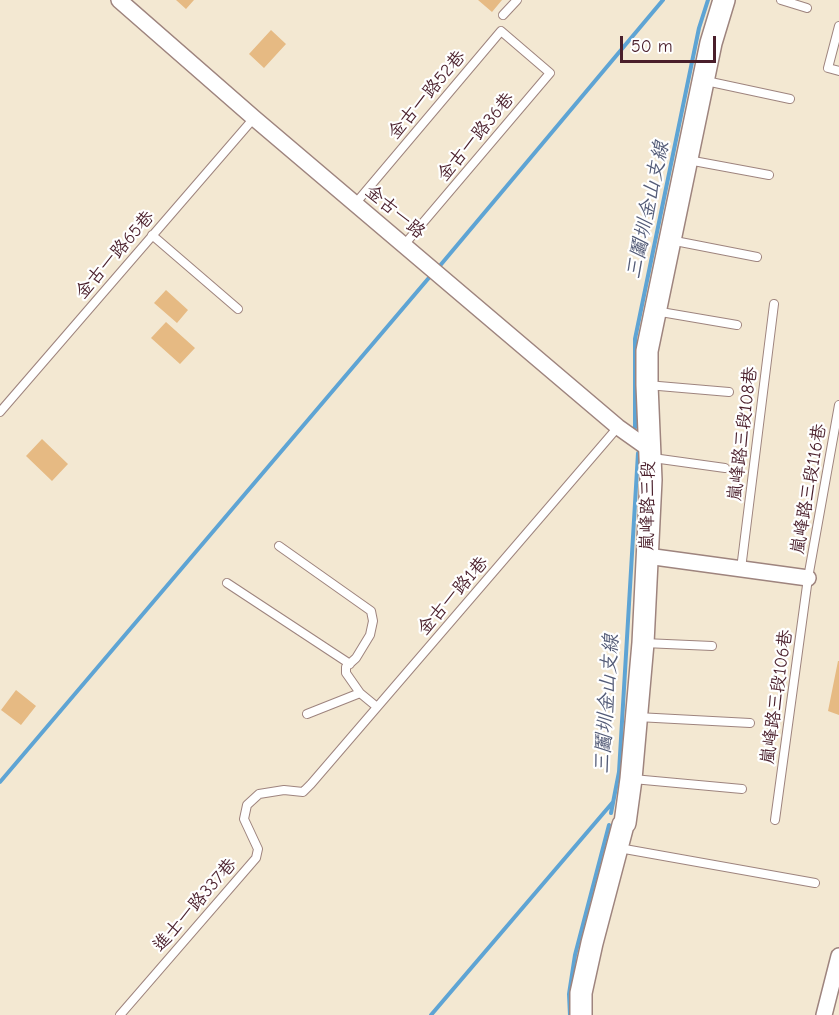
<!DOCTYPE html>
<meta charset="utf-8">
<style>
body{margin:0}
#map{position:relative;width:839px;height:1015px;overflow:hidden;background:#f3e8d2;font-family:"Comic Neue",sans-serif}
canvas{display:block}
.scale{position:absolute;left:620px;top:36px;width:96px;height:27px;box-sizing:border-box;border:3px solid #4a1f2b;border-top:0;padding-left:8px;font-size:18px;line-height:21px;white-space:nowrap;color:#4a1f2b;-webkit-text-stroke:4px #fff;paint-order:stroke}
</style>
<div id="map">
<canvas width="839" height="1015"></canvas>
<div class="scale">50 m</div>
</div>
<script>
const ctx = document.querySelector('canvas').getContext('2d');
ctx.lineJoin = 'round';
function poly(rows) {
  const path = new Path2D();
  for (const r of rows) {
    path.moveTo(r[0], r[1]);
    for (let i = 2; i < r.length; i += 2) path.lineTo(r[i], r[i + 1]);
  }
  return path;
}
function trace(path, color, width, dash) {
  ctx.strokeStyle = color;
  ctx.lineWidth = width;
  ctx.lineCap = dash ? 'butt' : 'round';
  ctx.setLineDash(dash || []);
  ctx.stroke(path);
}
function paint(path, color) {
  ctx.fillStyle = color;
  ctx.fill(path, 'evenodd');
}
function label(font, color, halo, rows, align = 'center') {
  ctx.font = font + ' "Comic Neue","LXGW WenKai TC",sans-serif';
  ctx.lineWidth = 4.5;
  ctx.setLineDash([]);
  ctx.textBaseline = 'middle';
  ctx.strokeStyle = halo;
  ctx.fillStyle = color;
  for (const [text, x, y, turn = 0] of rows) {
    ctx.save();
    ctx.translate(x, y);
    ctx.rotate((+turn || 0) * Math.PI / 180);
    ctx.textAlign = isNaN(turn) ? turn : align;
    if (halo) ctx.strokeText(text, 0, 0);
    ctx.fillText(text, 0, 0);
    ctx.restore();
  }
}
const stream = poly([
 [438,268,663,0],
 [635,428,635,339,699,28,708,0],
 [0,782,433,273],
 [611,813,619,772,638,453],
 [431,1015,613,802],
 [570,1015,569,994,575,955,609,825]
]);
const building = poly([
 [176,0,194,0,186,9],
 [478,0,502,0,492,12],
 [271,30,286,44,264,68,249,54],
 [166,290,188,310,177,323,154,303],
 [166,322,195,348,180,364,151,338],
 [42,439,68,464,52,481,26,456],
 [838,661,839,661,839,715,828,711],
 [16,690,36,706,21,725,1,710]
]);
const lane = poly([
 [781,0,807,8],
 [503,15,517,0],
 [839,26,828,68,839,71],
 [706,81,790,99],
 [688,160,769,175],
 [355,204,501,31,550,73,404,245],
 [152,235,238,309],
 [670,240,757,257],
 [655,311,737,325],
 [647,385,729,392],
 [0,412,254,118],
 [653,458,725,468],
 [279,546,371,611,373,621,370,635,356,658,346,667,346,673,360,693,377,707],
 [741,569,774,304],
 [227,583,350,664],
 [644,643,712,646],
 [307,714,360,693],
 [637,717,750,723],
 [633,779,742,789],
 [775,820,808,578,839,405],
 [619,848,815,883],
 [120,1015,256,858,258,849,244,819,247,805,259,794,284,790,303,792,311,784,618,427]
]);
const street = poly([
 [119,0,254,118,618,427,649,449],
 [647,556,808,578],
 [824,1015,839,956]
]);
const secondary = poly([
 [581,1015,581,993,592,943,623,825,625,823,631,779,643,643,651,480,647,385,647,351,711,43,724,0]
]);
const streetNames = [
 ["金古一路52巷",427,95,-50],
 ["金古一路36巷",476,137,-50],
 ["金古一路",395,212,40],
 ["金古一路65巷",115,255,-49],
 ["嵐峰路三段108巷",743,434,-83],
 ["嵐峰路三段116巷",809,489,-80],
 ["嵐峰路三段",648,506,-89],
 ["金古一路1巷",453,596,-49],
 ["嵐峰路三段106巷",777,697,-82],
 ["進士一路337巷",195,905,-49]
];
const waterNames = [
 ["三鬮圳金山支線",648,210,-78],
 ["三鬮圳金山支線",607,704,-86]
];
trace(stream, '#5ea4d4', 4);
paint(building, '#e6ba83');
trace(lane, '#9e847e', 10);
trace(street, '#9e847e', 18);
trace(secondary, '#9e847e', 24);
trace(lane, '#fff', 8);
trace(street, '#fff', 15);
trace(secondary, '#fff', 21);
label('18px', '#4a1f2b', '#fff', streetNames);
label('italic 20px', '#535b77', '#fff', waterNames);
</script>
